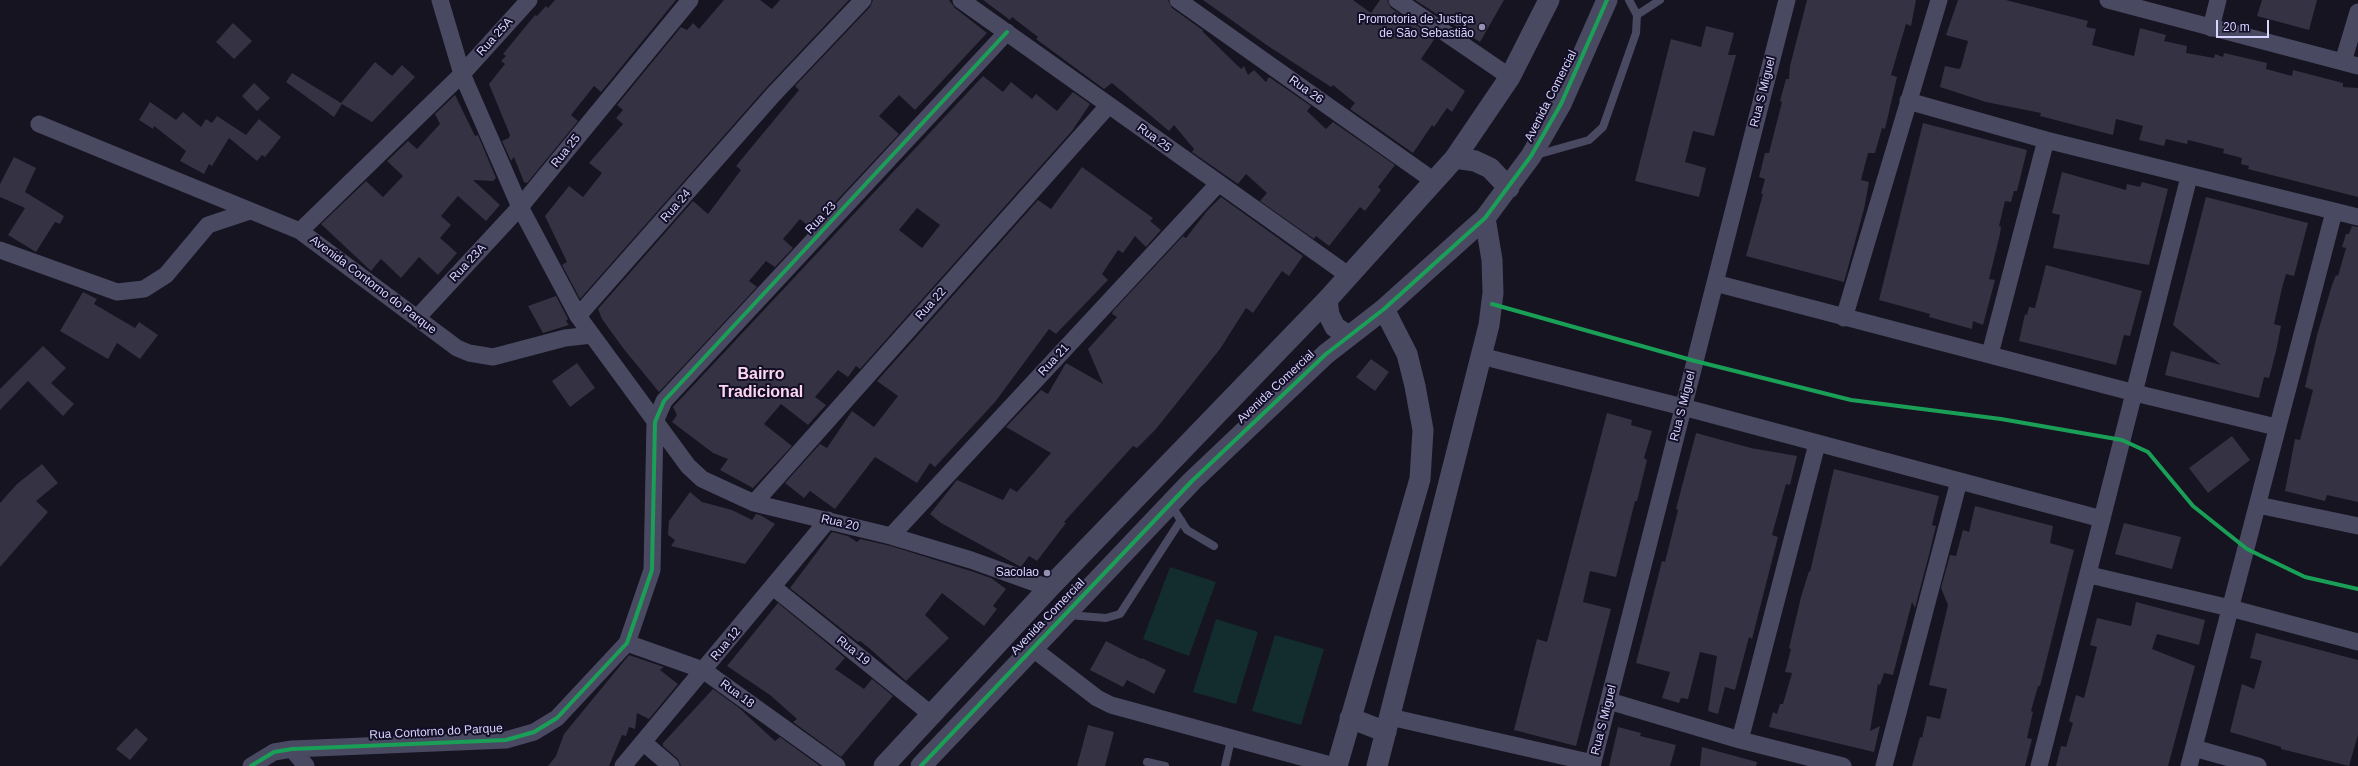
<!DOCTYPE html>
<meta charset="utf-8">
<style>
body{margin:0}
#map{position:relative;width:2358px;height:766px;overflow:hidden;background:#161421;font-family:Helvetica,sans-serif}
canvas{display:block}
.scale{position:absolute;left:2216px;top:20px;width:53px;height:18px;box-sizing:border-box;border:2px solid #d9d4ff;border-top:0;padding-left:5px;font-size:12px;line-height:14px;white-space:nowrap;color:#d9d4ff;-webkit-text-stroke:3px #130f26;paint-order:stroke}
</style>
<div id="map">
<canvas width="2358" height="766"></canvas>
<div class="scale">20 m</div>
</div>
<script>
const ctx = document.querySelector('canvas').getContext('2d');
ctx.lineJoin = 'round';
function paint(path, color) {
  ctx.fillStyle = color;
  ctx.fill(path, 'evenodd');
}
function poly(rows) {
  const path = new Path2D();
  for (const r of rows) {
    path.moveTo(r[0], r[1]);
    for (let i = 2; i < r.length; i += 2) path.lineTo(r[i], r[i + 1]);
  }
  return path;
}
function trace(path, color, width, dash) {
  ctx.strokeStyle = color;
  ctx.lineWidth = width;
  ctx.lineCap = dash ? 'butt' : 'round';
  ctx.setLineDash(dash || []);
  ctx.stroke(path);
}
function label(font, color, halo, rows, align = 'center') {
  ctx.font = font + ' Helvetica,sans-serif';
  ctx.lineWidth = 4;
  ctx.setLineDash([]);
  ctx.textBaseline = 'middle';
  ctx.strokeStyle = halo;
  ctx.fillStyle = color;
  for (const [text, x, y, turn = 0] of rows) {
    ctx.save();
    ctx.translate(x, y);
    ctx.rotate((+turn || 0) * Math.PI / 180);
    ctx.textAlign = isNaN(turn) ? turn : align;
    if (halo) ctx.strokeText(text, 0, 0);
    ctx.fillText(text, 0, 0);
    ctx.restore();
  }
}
const green = poly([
 [1170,567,1216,582,1189,656,1143,639],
 [1216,619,1258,632,1236,704,1193,692],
 [1275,635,1324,649,1301,725,1252,711]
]);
const building = poly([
 [555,0,676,0,601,92,594,86,571,115,578,121,527,183,524,182,514,157,511,161,502,141,509,138,510,135,489,84,505,64,501,61,506,56,503,54,535,15,537,16,546,6,548,8],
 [724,0,760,0,772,9,780,0,849,0,766,88,580,299,562,265,567,262,545,216,569,186,583,197,602,173,589,163,623,124,616,118,623,110,617,105,681,27,687,30,693,23,699,29],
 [873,0,949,0,955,8,987,33,915,110,899,95,879,116,899,134,811,228,800,219,783,239,793,248,775,267,766,261,749,281,757,287,659,392,623,348,602,319,598,309,693,201,708,214,741,170,736,166,799,90,795,86,870,7],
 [983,0,1168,0,1172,8,1204,31,1202,31,1241,69,1244,66,1248,75,1254,70,1266,82,1269,77,1311,106,1307,111,1326,129,1333,122,1395,165,1378,187,1381,190,1365,211,1360,207,1329,246,1316,236,1314,239,1260,201,1267,193,1246,174,1238,184,1192,152,1194,149,1174,125,1169,131,1112,83,1104,89,1036,39,1038,37,1012,17,1010,20],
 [1203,0,1353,0,1371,13,1380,0,1387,0,1391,8,1435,38,1421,59,1465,91,1452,112,1447,108,1434,127,1432,125,1413,153,1350,109,1355,103,1333,85,1331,87,1268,46],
 [1415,0,1504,0,1480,42],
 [1807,0,1916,0,1911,26,1906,24,1891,75,1897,77,1885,129,1882,128,1875,153,1868,153,1861,180,1869,182,1864,209,1844,282,1746,256,1763,194,1761,194,1765,179,1759,177,1765,153,1769,153,1782,102,1780,101,1786,79,1789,79,1790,66],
 [1958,0,2006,0,2088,21,2086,27,2096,29,2092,45,2134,56,2140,28,2166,35,2164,41,2187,46,2186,53,2214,58,2215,54,2223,57,2224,53,2267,63,2266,69,2292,76,2293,70,2343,83,2343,87,2358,88,2358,197,2248,169,2249,166,2241,164,2242,158,2223,153,2224,149,2188,140,2187,144,2166,139,2164,146,2139,140,2143,126,2116,119,2113,135,2040,116,2041,113,1986,102,1940,87,1945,66,1959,69,1961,67,1968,41,1946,35],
 [2262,0,2317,0,2309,30,2257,16],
 [233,23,252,41,234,59,216,42],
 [1706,26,1734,33,1728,55,1736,55,1714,136,1693,131,1685,162,1706,168,1699,197,1635,181,1671,39,1701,47],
 [375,62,392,76,402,65,415,77,372,122,342,104,334,117,286,82,292,73,341,103],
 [983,76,1003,92,1011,82,1032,99,1036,94,1057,111,1073,92,1090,104,1072,131,860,369,856,366,848,377,838,370,815,397,826,405,808,425,781,404,764,424,792,446,753,488,720,470,728,459,713,453,672,422,677,415,673,407],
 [917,208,940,225,922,248,899,230],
 [254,83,270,98,257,111,242,96],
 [455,95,475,136,478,135,496,178,493,181,473,180,500,205,486,221,458,196,441,216,451,225,440,238,457,253,438,275,419,257,401,278,381,259,371,271,321,224,366,181,383,197,403,176,387,161,408,141,417,149,440,124,435,114],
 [150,102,176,120,183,112,201,127,206,119,212,123,217,116,246,135,259,119,281,137,265,157,262,155,257,161,229,138,212,166,209,164,204,174,180,161,186,151,154,126,153,129,139,120],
 [1923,123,2027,150,2017,191,2014,191,2011,202,2005,201,1999,226,2001,227,2000,234,1989,279,1995,280,1983,325,1973,321,1972,329,1929,317,1930,314,1879,300],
 [14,157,36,168,25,192,64,216,60,224,55,222,36,252,8,235,25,208,0,197,0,184],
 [1082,167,1153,218,1150,221,1161,230,1146,247,1135,236,1123,253,1118,250,1102,274,1108,280,1056,334,1049,329,995,402,935,467,930,463,917,483,875,457,835,509,810,491,804,498,785,483,820,444,827,448,852,411,874,427,898,396,877,381,1038,200,1051,209],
 [2062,172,2126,190,2127,184,2140,187,2142,182,2168,189,2149,265,2053,248,2060,215,2052,213],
 [1221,197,1303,256,1289,276,1282,271,1253,313,1246,308,1220,349,1156,429,1137,448,1133,446,1064,522,1066,523,1037,561,1029,556,1021,567,941,523,930,514,957,480,1003,500,1010,488,1017,492,1051,453,1006,427,1041,390,1048,394,1066,363,1103,384,1088,349,1117,317,1112,314,1113,311,1183,236,1186,238,1207,211],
 [2206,197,2308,223,2294,276,2286,274,2282,288,2274,324,2281,326,2276,351,2269,378,2264,377,2259,398,2165,375,2171,351,2221,365,2173,325],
 [2352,226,2358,227,2358,502,2327,495,2325,501,2285,491,2295,439,2300,440,2313,390,2305,387,2317,335,2332,285,2336,275,2338,276,2346,248,2342,247,2346,234,2349,234],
 [2046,265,2142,291,2130,336,2124,335,2116,365,2019,341,2025,314,2027,315,2029,307,2035,308],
 [83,292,97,299,94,304,135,328,139,322,158,335,140,359,117,343,108,359,60,331],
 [556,296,568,319,566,321,569,325,543,333,528,306],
 [43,346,66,368,51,383,74,404,63,416,28,381,0,410,0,389],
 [1371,359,1389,372,1375,391,1356,377],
 [577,363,595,388,570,407,552,381],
 [1607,413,1632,420,1631,425,1652,431,1644,458,1647,460,1637,501,1635,501,1616,577,1590,571,1583,602,1611,609,1576,746,1514,730,1537,639,1547,642],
 [1696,433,1751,448,1797,456,1790,485,1786,484,1772,535,1778,537,1752,639,1749,637,1735,690,1725,687,1718,714,1708,711,1717,656,1700,652,1688,699,1681,698,1679,703,1662,698,1670,672,1636,663,1662,561,1665,562,1678,510,1676,509],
 [2232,436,2250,460,2208,493,2189,468],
 [42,464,58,483,36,501,48,512,0,567,0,503,17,484],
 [1834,469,1939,496,1932,525,1936,526,1930,551,1915,608,1912,602,1893,675,1884,673,1880,685,1878,684,1870,731,1880,726,1874,752,1769,727,1773,712,1777,714,1780,704,1783,704,1792,673,1785,672,1791,649,1789,648,1801,597,1809,571,1810,572],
 [690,492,702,502,732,510,752,520,756,514,760,515,775,524,745,564,671,546,675,540,668,535,669,521],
 [1975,506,2053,526,2050,543,2074,550,2040,686,2038,686,2031,711,2033,712,2027,738,2032,739,2025,766,1912,766,1920,737,1922,738,1927,716,1940,719,1947,689,1929,685,1948,605,1941,588,1950,555,1956,556,1963,530,1969,532],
 [2124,523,2181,537,2172,569,2115,554],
 [832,532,848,536,857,542,860,539,891,546,974,572,991,578,1006,589,993,606,997,609,984,626,942,593,925,615,949,638,906,681,869,648,860,641,858,642,790,588],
 [2136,602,2205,620,2199,645,2157,634,2152,649,2195,666,2168,766,2056,766,2061,746,2066,747,2073,723,2069,721,2076,695,2084,698,2097,647,2090,645,2097,618,2131,626],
 [778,603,845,658,835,669,864,689,872,679,893,696,841,757,793,722,797,719,770,695,727,666],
 [2256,633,2358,660,2358,735,2349,766,2281,749,2281,747,2230,732,2242,684,2254,689,2262,661,2250,658],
 [1106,641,1141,659,1142,658,1166,670,1154,694,1127,680,1123,687,1090,670],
 [629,655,664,667,660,670,678,684,649,719,637,713,635,729,629,727,626,736,622,735,609,766,548,766,556,756,564,734],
 [713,689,738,707,775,741,780,737,820,766,681,766,678,759,663,746,663,743],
 [1088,725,1114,732,1105,766,1077,766],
 [1618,727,1641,733,1640,736,1676,745,1670,766,1609,766],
 [136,728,148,739,130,760,116,749],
 [1702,747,1757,762,1756,766,1700,766]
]);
const service = poly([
 [1637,15,1660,0],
 [1536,155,1589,140,1603,127,1636,33,1637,15,1629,0],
 [1171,505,1187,530,1214,546],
 [1068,615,1106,618,1120,614,1181,520],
 [1147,762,1165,766],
 [1225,766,1231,740]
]);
const minor = poly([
 [440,0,462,74,520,207,578,316,688,466,702,479,754,503,891,536,971,560,1049,588],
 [529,0,462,74,300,231,457,348,469,353,493,357,565,338,592,335],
 [961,0,1348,275],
 [1178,0,1434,181],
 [1397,0,1510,77],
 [2108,0,2358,66],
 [2211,28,2218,0],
 [2343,62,2358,12],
 [1908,101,2046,140,2358,217],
 [39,124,300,231],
 [0,250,117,292,144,289,166,275,208,225,250,211],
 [1715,283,2135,393,2276,427],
 [578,316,773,95,863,0],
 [417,318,520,207,690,0],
 [1844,318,1939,0],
 [1990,354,2046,140],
 [1481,356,1683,407,2102,519],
 [754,503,1108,106],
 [2258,505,2358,526],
 [891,536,1218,184],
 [2090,575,2230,608,2358,642],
 [773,587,932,715],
 [627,643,703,670,837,766],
 [1032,648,1097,698,1111,705,1334,766],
 [1609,701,1740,740,1843,766],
 [1390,717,1593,763],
 [1740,740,1817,444],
 [643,742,671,766],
 [2194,748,2258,766],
 [292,749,306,766],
 [251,766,274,752,292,749,506,740,534,732,557,718,627,643,652,570,655,422,664,401,1007,32],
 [623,766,828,520],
 [1592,766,1787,0],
 [1884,766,1959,481],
 [2039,766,2189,177],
 [2189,766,2334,212]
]);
const tertiary = poly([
 [1455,158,1475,161,1490,168,1509,188],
 [1327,300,1329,315,1335,327,1349,336],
 [1350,718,1386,732],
 [884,766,1049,588,1327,300,1455,158,1510,77,1549,0],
 [921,766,1192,481,1326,354,1384,309,1485,218,1531,156,1561,104,1607,0],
 [1337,766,1420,479,1423,430,1415,386,1407,354,1384,309],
 [1377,766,1489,325,1493,293,1492,260,1485,218]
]);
const cycleway = poly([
 [1492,304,1695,361,1851,400,2001,419,2122,440,2148,452,2193,506,2247,549,2305,577,2358,589],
 [251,766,274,752,292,749,506,740,534,732,557,718,627,643,652,570,655,422,664,401,1007,32],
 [921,766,1192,481,1326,354,1384,309,1485,218,1531,156,1561,104,1607,0]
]);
const markers = [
 [1482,27,4,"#9591b1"],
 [1047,573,4,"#9591b1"]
];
const poiNames = [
 ["Promotoria de Justiça",1474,20],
 ["de São Sebastião",1474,34],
 ["Sacolao",1039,573]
];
const streetNames = [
 ["Rua 25A",495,37,-48],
 ["Rua 26",1306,90,35],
 ["Rua S Miguel",1763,92,-76],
 ["Avenida Comercial",1551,96,-63],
 ["Rua 25",1154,138,36],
 ["Rua 25",566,151,-51],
 ["Rua 24",676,206,-49],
 ["Rua 23",821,218,-47],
 ["Rua 23A",468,263,-47],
 ["Avenida Contorno do Parque",373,285,37],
 ["Rua 22",931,304,-48],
 ["Rua 21",1054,360,-47],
 ["Avenida Comercial",1276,387,-43],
 ["Rua S Miguel",1683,406,-76],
 ["Rua 20",840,523,13],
 ["Avenida Comercial",1048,617,-46],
 ["Rua 12",726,644,-50],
 ["Rua 19",853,651,39],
 ["Rua 18",737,694,36],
 ["Rua S Miguel",1604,720,-76],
 ["Rua Contorno do Parque",436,732,-3]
];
const districtNames = [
 ["Bairro",761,375],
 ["Tradicional",761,393]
];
paint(green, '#132c2d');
paint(building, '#343243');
trace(service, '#4a4962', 8);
trace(minor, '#4a4962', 17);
trace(tertiary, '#4a4962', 21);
trace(cycleway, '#1a9f57', 4);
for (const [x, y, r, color] of markers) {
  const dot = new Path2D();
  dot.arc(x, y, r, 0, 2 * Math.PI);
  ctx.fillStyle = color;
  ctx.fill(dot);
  trace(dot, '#130f26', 1.5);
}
label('12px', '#d9d4ff', '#130f26', poiNames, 'right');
label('12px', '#d9d4ff', '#130f26', streetNames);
label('bold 16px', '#ffd6f0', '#130f26', districtNames);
</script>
